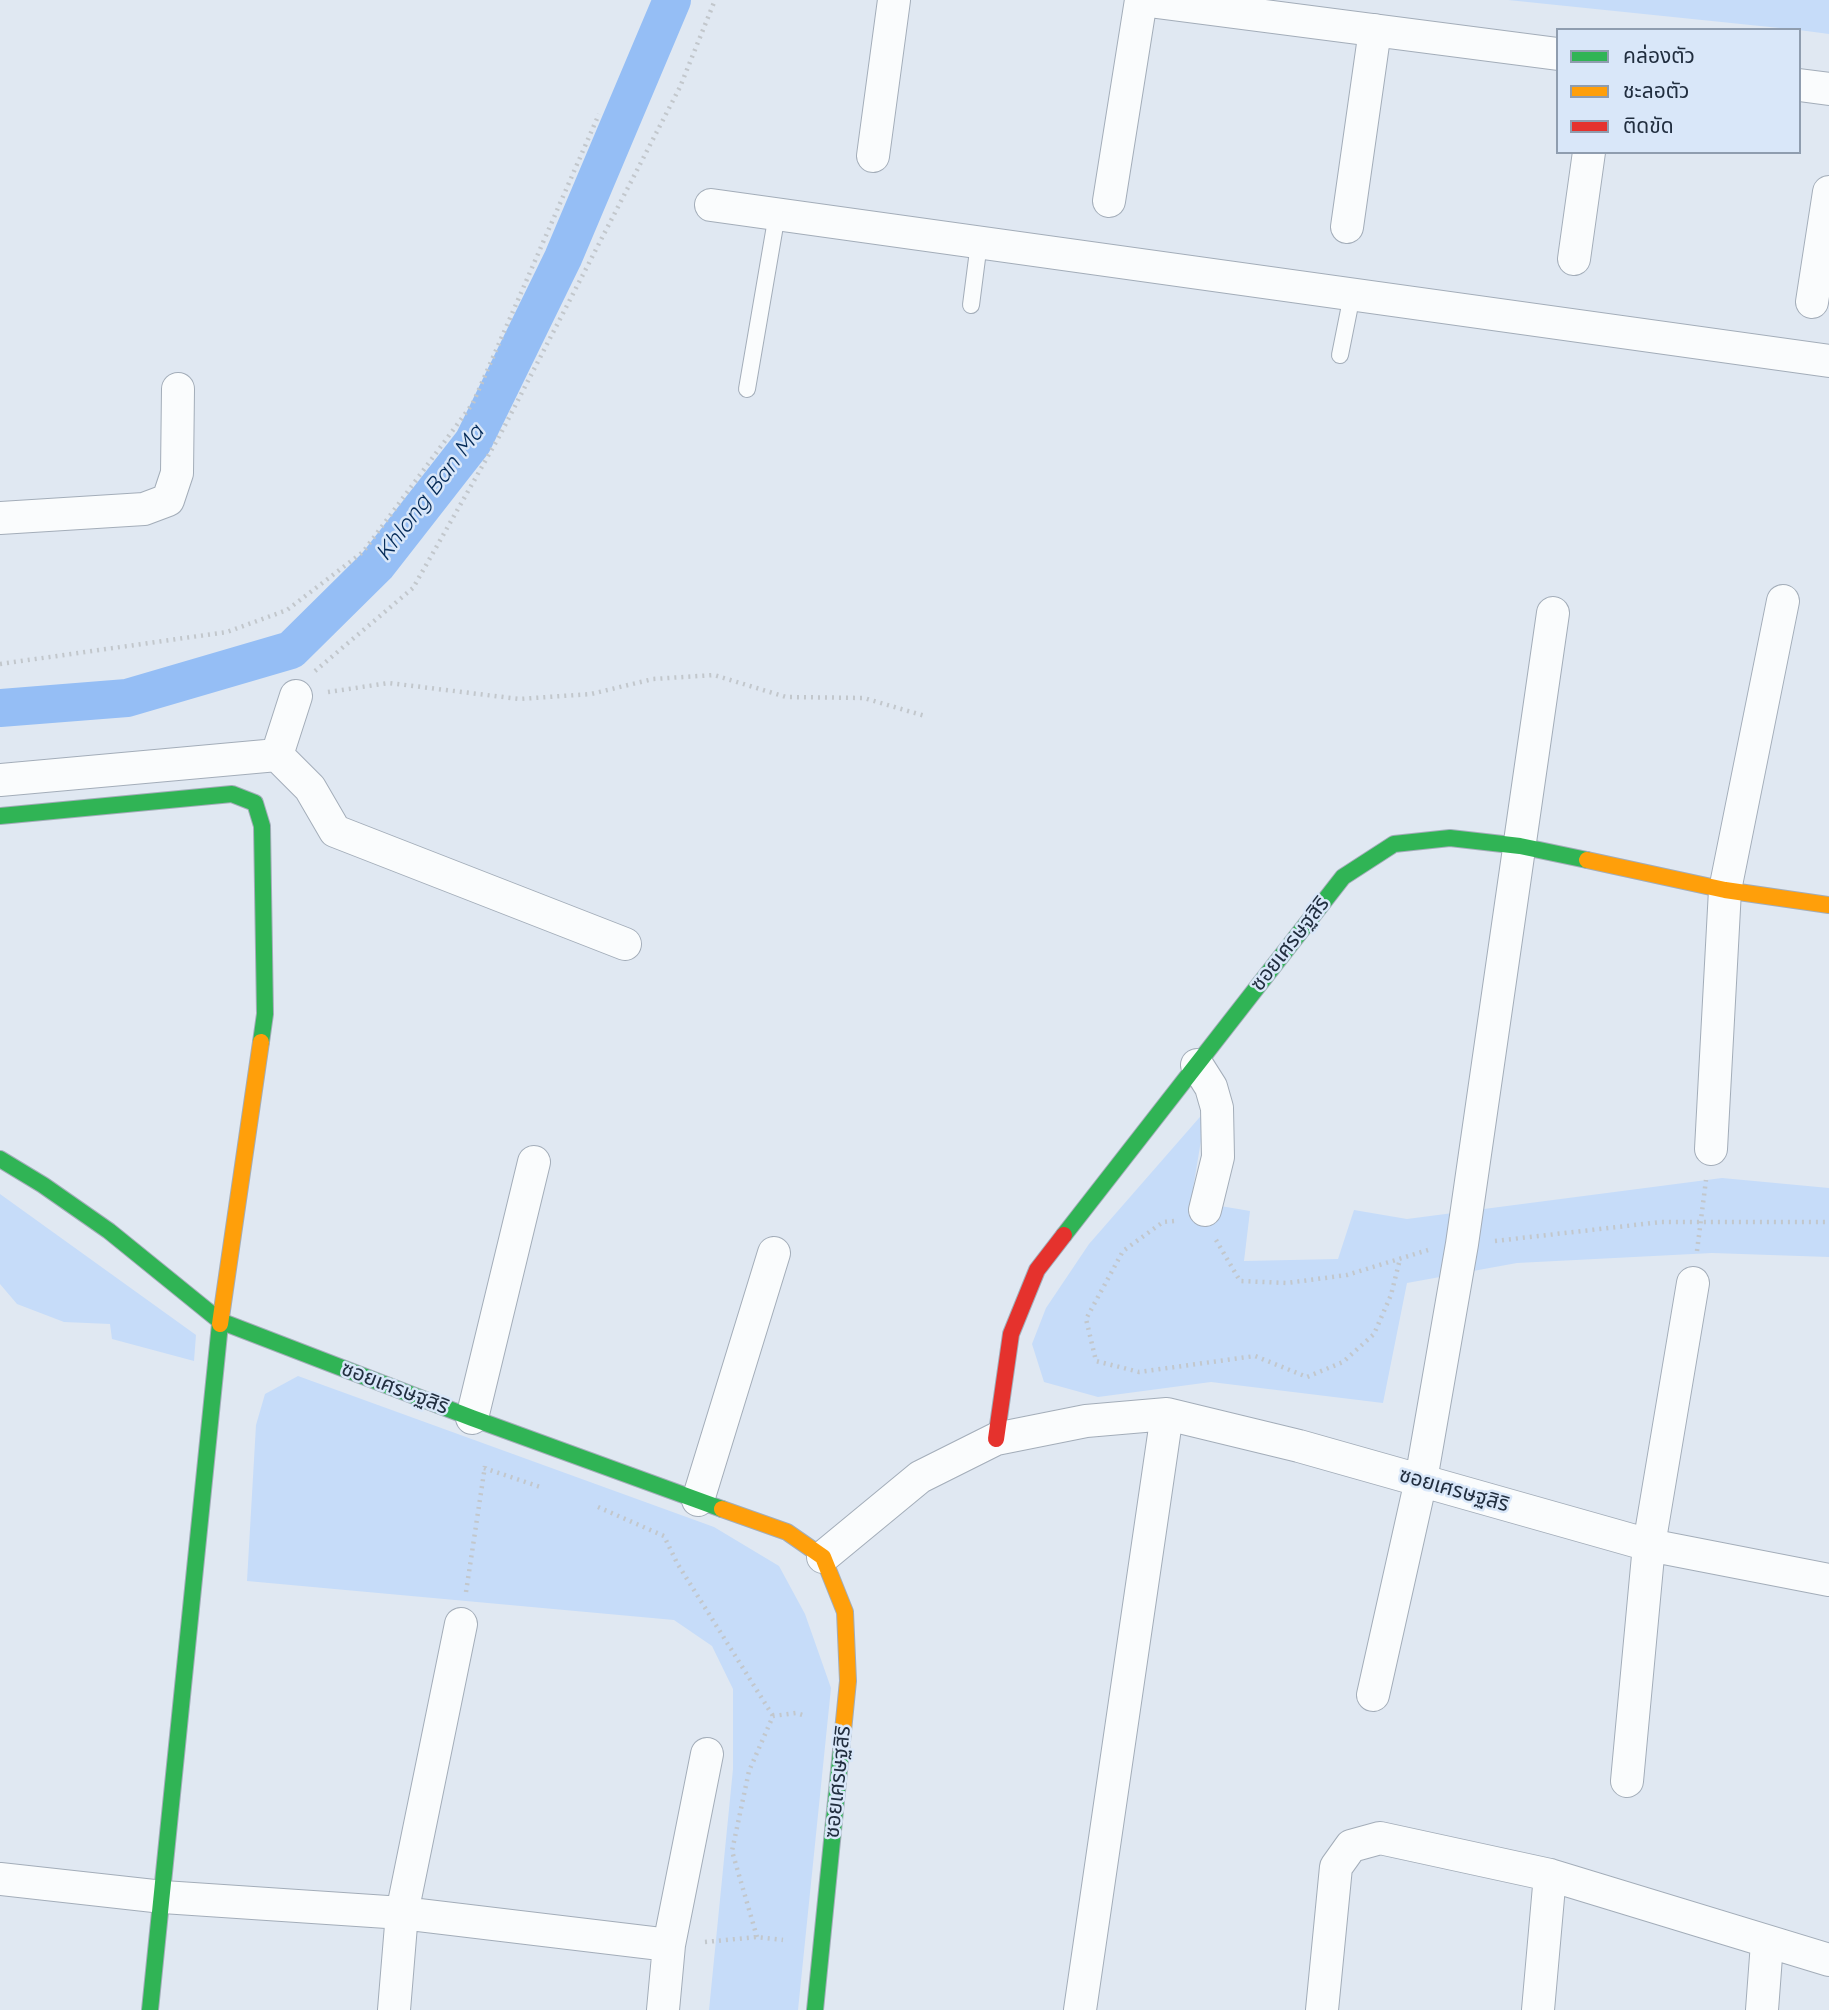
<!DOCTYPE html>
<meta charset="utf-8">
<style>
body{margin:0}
#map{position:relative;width:1829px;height:2010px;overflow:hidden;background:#e0e8f2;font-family:Quicksand,"Noto Sans Thai",sans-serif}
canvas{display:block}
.legend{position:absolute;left:1556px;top:28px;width:245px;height:126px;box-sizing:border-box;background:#d9e7f9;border:2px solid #8f9daf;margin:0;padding:9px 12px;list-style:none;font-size:21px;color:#212e3f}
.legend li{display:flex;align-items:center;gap:14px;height:35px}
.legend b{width:35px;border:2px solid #8f9daf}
</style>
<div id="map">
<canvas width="1829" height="2010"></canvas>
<ul class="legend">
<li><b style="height:9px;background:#30b455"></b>คล่องตัว</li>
<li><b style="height:9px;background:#ff9f0a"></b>ชะลอตัว</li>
<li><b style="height:9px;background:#e5322d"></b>ติดขัด</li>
</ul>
</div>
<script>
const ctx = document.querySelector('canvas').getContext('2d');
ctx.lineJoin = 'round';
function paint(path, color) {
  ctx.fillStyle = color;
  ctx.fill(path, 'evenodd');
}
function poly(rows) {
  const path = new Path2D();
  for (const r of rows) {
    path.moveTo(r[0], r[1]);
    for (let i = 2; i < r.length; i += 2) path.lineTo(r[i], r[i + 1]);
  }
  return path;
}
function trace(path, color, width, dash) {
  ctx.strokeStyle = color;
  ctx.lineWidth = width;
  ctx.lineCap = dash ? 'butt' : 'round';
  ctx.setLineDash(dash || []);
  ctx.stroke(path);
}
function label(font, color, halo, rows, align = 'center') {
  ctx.font = font + ' Quicksand,"Noto Sans Thai",sans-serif';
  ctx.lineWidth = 5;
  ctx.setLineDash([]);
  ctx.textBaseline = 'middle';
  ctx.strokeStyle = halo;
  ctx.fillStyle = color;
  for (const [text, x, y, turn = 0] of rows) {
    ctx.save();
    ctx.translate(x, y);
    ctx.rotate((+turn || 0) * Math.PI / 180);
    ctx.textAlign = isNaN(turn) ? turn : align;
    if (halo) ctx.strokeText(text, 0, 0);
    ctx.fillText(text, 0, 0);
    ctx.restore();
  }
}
const green = poly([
 [1508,0,1829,0,1829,34,1799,30],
 [1206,1110,1191,1201,1250,1211,1244,1261,1338,1259,1354,1210,1407,1219,1722,1178,1829,1188,1829,1257,1712,1253,1517,1263,1407,1283,1383,1403,1211,1382,1098,1397,1044,1382,1032,1344,1046,1308,1089,1244],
 [0,1194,196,1335,194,1361,112,1339,110,1324,64,1322,17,1304,0,1284],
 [298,1376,714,1527,779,1566,805,1614,831,1688,798,2010,709,2010,733,1769,733,1689,712,1646,674,1620,247,1581,256,1425,265,1394]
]);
const canal = poly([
 [0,708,127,698,291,650,377,565,473,442,563,258,672,0]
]);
const path = poly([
 [0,664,227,632,287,610,363,552,473,403,599,114],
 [315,671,413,588,500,435,680,87,715,0],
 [328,692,389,683,519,699,591,694,653,679,714,675,786,697,864,698,925,716],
 [1174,1221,1163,1222,1123,1251,1086,1319,1096,1361,1139,1372,1255,1356,1307,1377,1343,1362,1374,1334,1391,1295,1400,1259],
 [1216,1240,1240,1281,1287,1283,1347,1275,1428,1250],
 [1495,1241,1661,1222,1829,1222],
 [1697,1251,1706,1180],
 [484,1468,543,1488],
 [598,1507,664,1536,677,1563,773,1716],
 [466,1592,485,1466],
 [757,1937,732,1851,749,1771,773,1716,796,1713,806,1716],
 [705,1942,757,1937,783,1940]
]);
const lane = poly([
 [971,305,979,243],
 [1340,355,1352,295],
 [747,389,777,214]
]);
const street = poly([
 [1141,0,1558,54],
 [1799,85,1829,89],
 [873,156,894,0],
 [1109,201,1141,0],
 [711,205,1829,361],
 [1347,227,1375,30],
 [1574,259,1589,152],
 [1812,302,1829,192],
 [0,518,144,509,168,500,177,473,178,389],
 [277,755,296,696],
 [0,780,277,755,310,788,335,831,625,944],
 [1197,1065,1211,1087,1217,1108,1218,1157,1205,1210],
 [1711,1149,1725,890,1783,601],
 [472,1418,534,1162],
 [698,1500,774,1253],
 [823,1557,920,1477,996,1439,1086,1421,1167,1414,1299,1446,1649,1545,1829,1580],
 [1373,1695,1421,1480,1462,1244,1553,613],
 [1627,1781,1649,1545,1693,1283],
 [0,1879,163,1897,402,1913,669,1945],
 [394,2010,402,1913,461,1624],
 [663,2010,669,1945,707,1754],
 [1080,2010,1167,1414],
 [1322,2010,1336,1867,1351,1846,1380,1838,1550,1875,1829,1960],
 [1538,2010,1550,1875],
 [1762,2010,1767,1943]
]);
const fast = poly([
 [0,816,232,794,255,803,262,826,265,1014,261,1042],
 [0,1159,43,1185,109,1231,220,1321,472,1418,722,1509],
 [1064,1235,1343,877,1394,844,1450,838,1520,846,1587,860],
 [150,2010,220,1324],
 [815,2010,842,1741]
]);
const slow = poly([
 [1587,860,1725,890,1829,905],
 [220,1324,261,1042],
 [722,1509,787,1532,823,1557,845,1612,848,1681,842,1741]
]);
const jam = poly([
 [996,1439,1011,1334,1037,1270,1064,1235]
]);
const streetNames = [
 ["ซอยเศรษฐสิริ",1290,944,-52],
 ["ซอยเศรษฐสิริ",395,1388,21],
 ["ซอยเศรษฐสิริ",1454,1490,16],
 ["ซอยเศรษฐสิริ",838,1782,-84]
];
const waterNames = [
 ["Khlong Ban Ma",430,493,-53]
];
paint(green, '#c6dcf9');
trace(canal, '#95bef5', 38);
trace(lane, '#a3adb9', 18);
trace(street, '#a3adb9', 34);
trace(fast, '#a3adb9', 18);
trace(slow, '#a3adb9', 18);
trace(jam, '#a3adb9', 18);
trace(path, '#c2c7cc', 4.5, [2, 5]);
trace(lane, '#fafcfd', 16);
trace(street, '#fafcfd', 32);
trace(fast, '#30b455', 16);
trace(slow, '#ff9f0a', 16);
trace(jam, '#e5322d', 16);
label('21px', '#212e3f', '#d9e7f9', streetNames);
label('italic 23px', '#042a57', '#d9e7f9', waterNames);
</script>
